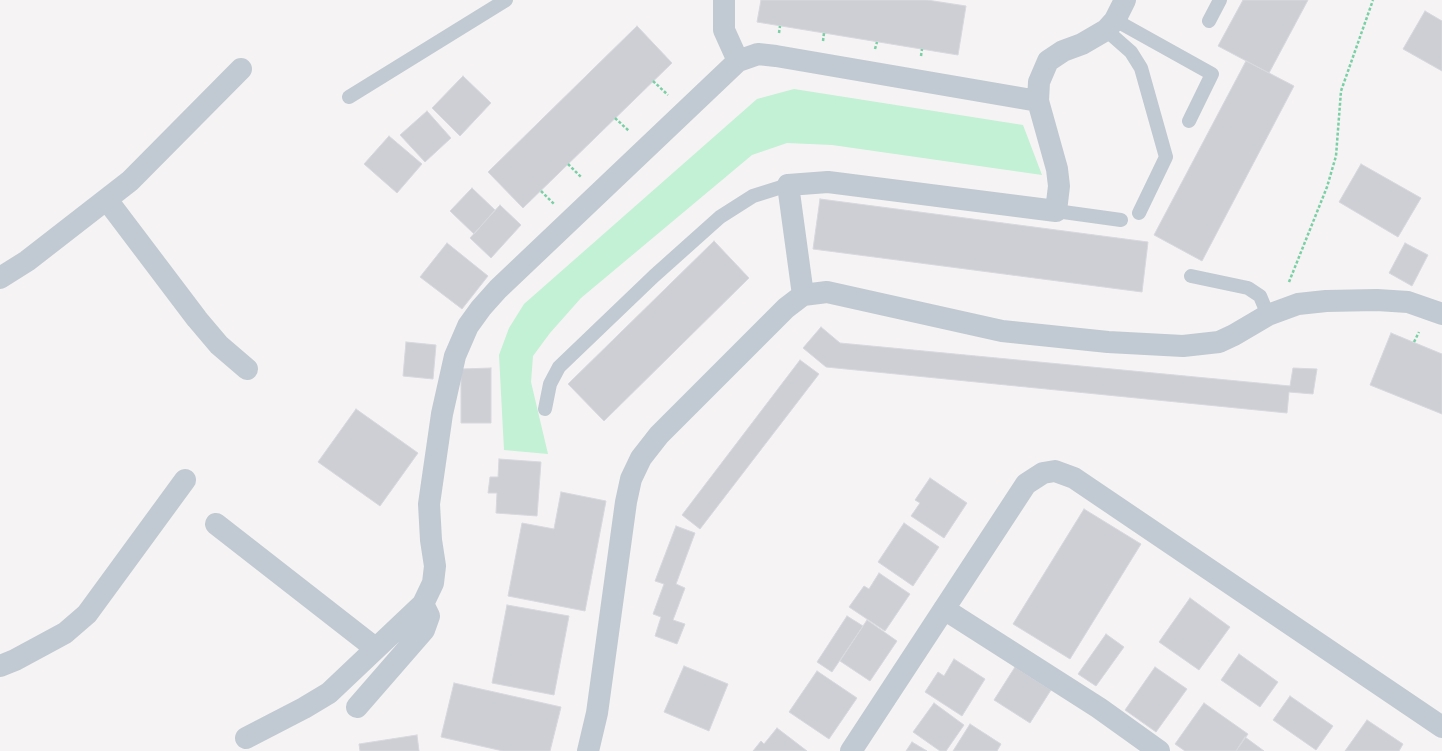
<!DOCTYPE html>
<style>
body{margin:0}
canvas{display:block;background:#f5f3f3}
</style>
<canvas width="1442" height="751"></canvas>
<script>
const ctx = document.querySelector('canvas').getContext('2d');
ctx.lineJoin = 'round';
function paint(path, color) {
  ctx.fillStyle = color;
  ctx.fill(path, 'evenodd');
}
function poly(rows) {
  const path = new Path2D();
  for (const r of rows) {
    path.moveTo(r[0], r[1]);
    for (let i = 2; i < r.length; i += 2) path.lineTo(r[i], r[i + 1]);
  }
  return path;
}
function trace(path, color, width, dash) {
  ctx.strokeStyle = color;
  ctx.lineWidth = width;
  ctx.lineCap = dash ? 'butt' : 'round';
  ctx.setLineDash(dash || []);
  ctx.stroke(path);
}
const green = poly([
 [794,89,1023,125,1042,175,832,145,787,143,752,155,581,298,550,333,533,356,531,382,548,454,504,450,499,355,509,328,524,304,757,99]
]);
const building = poly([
 [761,0,927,0,966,6,958,55,757,22,761,0],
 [1243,0,1308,0,1269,73,1218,46,1243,0],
 [1425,11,1442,21,1442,71,1403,49,1425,11],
 [637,26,672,63,523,208,488,172,637,26],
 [1246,61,1294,86,1202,261,1154,235,1246,61],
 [463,76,491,103,460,136,432,108,463,76],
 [427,111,451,138,425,162,400,135,427,111],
 [389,136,422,164,397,193,364,164,389,136],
 [1361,164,1421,198,1398,237,1339,202,1361,164],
 [472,188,495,210,474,234,450,211,472,188],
 [820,199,1148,242,1142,292,813,249,820,199],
 [500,205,521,225,491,258,470,238,500,205],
 [714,241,749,278,604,421,568,384,714,241],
 [447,243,488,276,462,309,420,277,447,243],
 [1405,243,1428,255,1412,286,1389,273,1405,243],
 [821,327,840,343,1290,386,1293,368,1317,369,1313,394,1289,392,1287,413,826,367,803,348,821,327],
 [1391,333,1442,354,1442,414,1370,385,1391,333],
 [406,342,436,345,433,379,403,376,406,342],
 [800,360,819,374,700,529,682,515,800,360],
 [491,368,491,423,461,423,461,369,491,368],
 [356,409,418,453,380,506,318,462,356,409],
 [499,459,541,462,537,516,496,513,497,493,488,493,490,477,498,477,499,459],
 [930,478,967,503,944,538,911,516,920,503,915,500,930,478],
 [561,492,606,501,585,611,508,596,522,523,554,529,561,492],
 [1084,509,1141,544,1070,659,1013,624,1084,509],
 [904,523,939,547,913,586,878,562,904,523],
 [676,526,695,533,676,584,685,588,673,620,685,624,677,644,655,636,661,617,653,614,664,584,655,581,676,526],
 [879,573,910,594,885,631,849,607,864,586,869,589,879,573],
 [1190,598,1230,627,1199,670,1159,642,1190,598],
 [507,605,569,616,554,695,492,683,507,605],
 [847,616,863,626,832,672,817,662,847,616],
 [867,620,897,641,870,681,840,661,867,620],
 [1106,634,1124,647,1096,686,1078,674,1106,634],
 [1239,654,1278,682,1260,707,1221,680,1239,654],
 [954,659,985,679,962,716,925,692,938,672,944,676,954,659],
 [684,666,728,684,709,731,664,712,684,666],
 [1015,667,1051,690,1030,723,994,700,1015,667],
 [1155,667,1187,689,1156,732,1125,710,1155,667],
 [817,671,857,698,829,739,789,712,817,671],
 [454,683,561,707,550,751,503,751,441,737,454,683],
 [1290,696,1333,726,1316,750,1273,720,1290,696],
 [934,703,964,725,946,751,940,751,913,732,934,703],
 [1204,703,1248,734,1236,751,1185,751,1175,744,1204,703],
 [1367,720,1403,744,1399,751,1345,751,1367,720],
 [970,724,1001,744,997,751,953,751,970,724],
 [777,728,807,751,753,751,761,741,764,744,777,728],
 [417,735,419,751,360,751,359,744,417,735],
 [1245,737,1264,751,1236,751,1245,737],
 [912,742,927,751,906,751,912,742]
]);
const path = poly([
 [779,33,780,26],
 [823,41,824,33],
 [875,49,877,42],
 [921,56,922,49],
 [653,81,668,95],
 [615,118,629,131],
 [568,164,582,178],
 [541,191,554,204],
 [1289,282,1327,187,1336,156,1341,91,1373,0],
 [1414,342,1419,332]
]);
const lane = poly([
 [1115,20,1212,74,1189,121],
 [1209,21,1220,0],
 [1106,30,1131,52,1141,68,1166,157,1139,213],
 [349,97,506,0],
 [1056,211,1121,220],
 [1191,276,1248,288,1260,296,1268,315],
 [545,409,550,384,559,367,654,276,720,217,753,196,788,185]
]);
const street = poly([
 [738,61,758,54,776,56,1038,101],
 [107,200,197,319,219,345,247,369],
 [0,278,27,261,130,181,241,69],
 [803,295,788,185,828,182,1056,211,1059,186,1057,169,1038,101,1039,82,1048,61,1063,51,1082,44,1106,30,1115,20,1125,0],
 [216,524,375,648],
 [944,609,1099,708,1159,751],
 [0,666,15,660,65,633,87,614,185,480],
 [357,707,424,630,429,616,423,604],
 [246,738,304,708,329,693,423,604,433,583,435,566,431,540,429,504,442,414,455,356,468,326,481,308,498,289,738,61,724,30,724,0],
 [588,751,597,713,626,502,631,479,641,458,659,435,786,308,803,295,827,292,1002,331,1108,342,1183,346,1219,342,1234,335,1268,315,1298,304,1326,301,1377,300,1408,302,1442,314],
 [851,751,1026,484,1043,473,1055,471,1074,478,1442,727]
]);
paint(green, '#c3f1d5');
paint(building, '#cdcfd5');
trace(building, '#d7d9de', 1);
trace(path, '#7ad0a6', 2.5, [3, 2]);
trace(lane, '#c1cad2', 14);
trace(street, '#c1cad2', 22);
</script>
